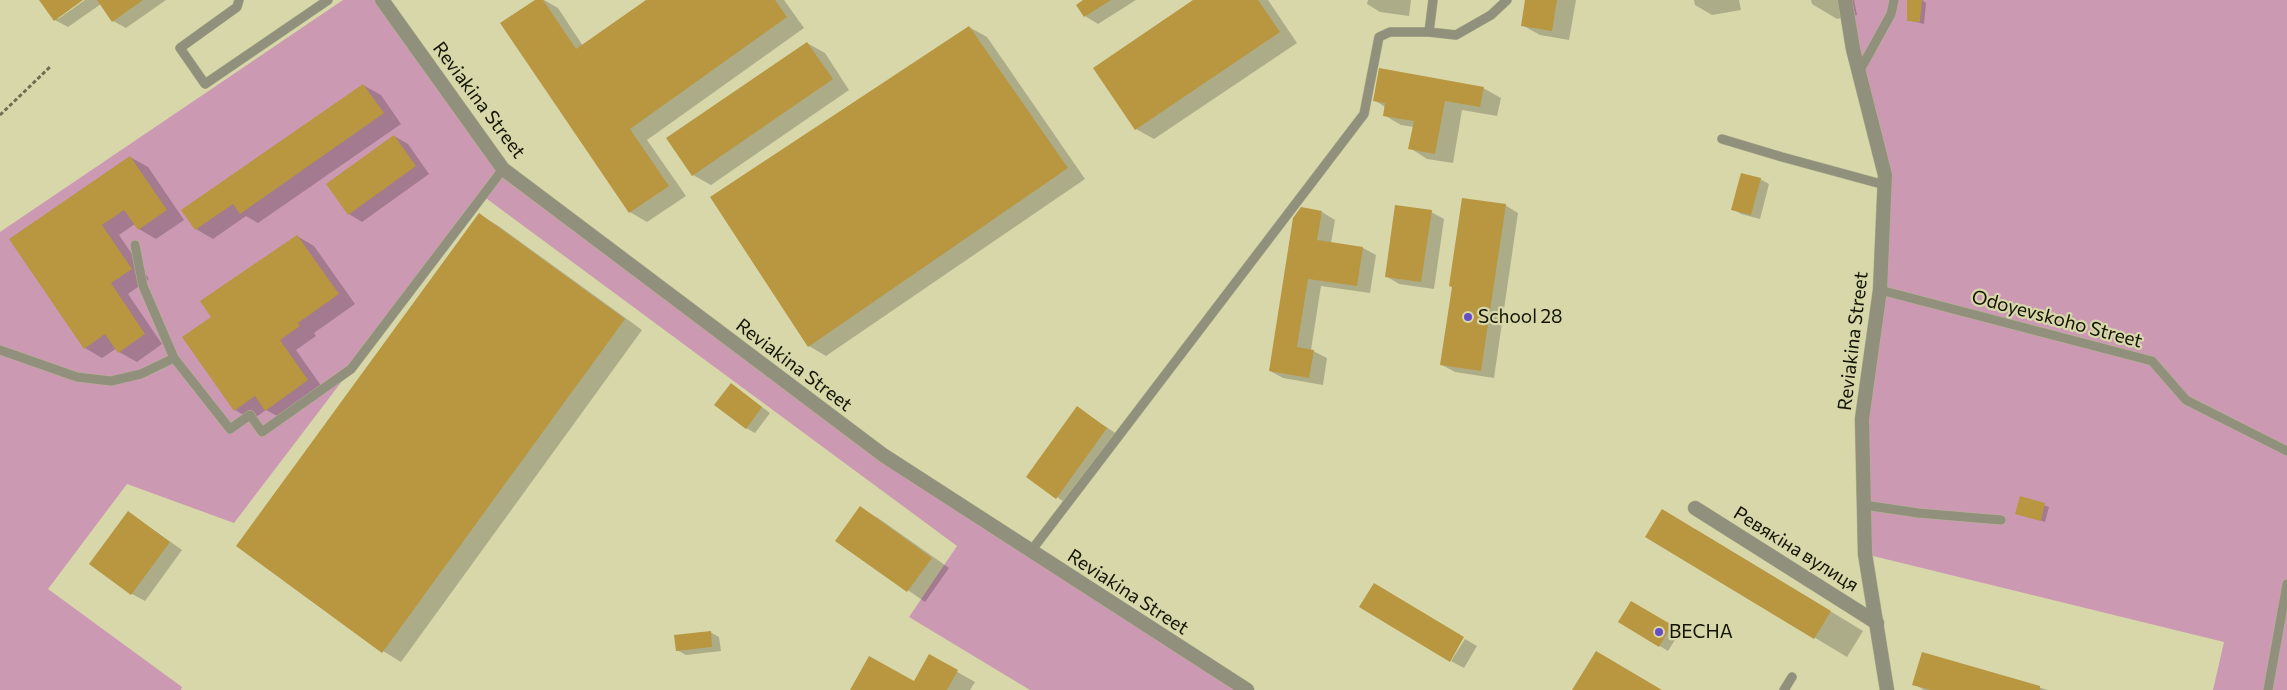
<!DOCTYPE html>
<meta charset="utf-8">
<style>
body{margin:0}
canvas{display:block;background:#d7d7aa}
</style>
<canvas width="2287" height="690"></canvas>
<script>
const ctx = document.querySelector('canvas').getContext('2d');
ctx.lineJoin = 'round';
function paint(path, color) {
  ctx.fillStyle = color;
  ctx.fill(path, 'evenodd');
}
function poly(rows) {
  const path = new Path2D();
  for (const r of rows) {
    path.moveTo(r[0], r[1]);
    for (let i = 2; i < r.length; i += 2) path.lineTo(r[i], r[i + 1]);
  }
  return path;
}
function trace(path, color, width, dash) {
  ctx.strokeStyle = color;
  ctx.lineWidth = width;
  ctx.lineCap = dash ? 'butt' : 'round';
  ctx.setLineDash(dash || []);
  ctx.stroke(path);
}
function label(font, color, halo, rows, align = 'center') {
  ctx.font = font + ' Commissioner,sans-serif';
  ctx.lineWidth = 4.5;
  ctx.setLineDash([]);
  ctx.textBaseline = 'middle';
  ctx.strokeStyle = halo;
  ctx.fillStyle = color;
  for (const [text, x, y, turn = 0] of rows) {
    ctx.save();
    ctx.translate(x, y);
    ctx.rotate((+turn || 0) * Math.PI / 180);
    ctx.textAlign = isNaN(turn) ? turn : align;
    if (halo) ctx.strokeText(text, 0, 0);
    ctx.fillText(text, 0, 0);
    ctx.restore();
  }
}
const green = poly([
 [343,0,382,0,503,169,883,455,1247,690,1030,690,909,617,957,546,483,196,234,523,127,484,48,589,182,687,181,690,0,690,0,232],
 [1846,0,2287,0,2287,690,2213,690,2224,642,1865,554,1862,419,1885,175]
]);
const shadow = poly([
 [41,0,81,0,58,16,58,19,85,0,166,0,126,28,113,21,101,4,68,27,55,20],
 [537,0,544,0,558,8,583,46,648,0,784,0,804,28,647,140,686,196,647,222,630,212],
 [1086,0,1136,0,1098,24,1085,16],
 [1196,0,1268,0,1297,43,1154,139,1136,129],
 [1368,0,1411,0,1409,16,1380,12,1367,4],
 [1526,0,1576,0,1569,40,1540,35,1522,25],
 [1694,0,1739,0,1741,10,1712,15,1695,5],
 [1811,0,1854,0,1857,15,1837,19,1812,4],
 [1922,0,1926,3,1924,24,1908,20,1908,1],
 [969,27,987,37,1085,179,826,356,809,346],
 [807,43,825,53,849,90,711,185,693,175],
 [363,85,381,95,401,124,258,223,246,216,213,239,196,229],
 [1483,88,1501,98,1497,116,1462,110,1453,163,1427,159,1410,148,1414,127,1401,125,1384,115,1385,107,1374,100],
 [394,136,408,144,429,174,362,222,349,214],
 [130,157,148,167,184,220,156,239,139,229,135,224,119,235,149,279,128,294,162,344,137,362,119,352,117,348,102,358,85,348,11,239],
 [1760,179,1769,184,1760,219,1741,214,1733,209],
 [1505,205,1518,213,1494,378,1455,372,1442,365],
 [1322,212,1335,220,1331,243,1363,248,1376,255,1370,293,1321,286,1311,350,1327,358,1323,385,1283,378,1270,371],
 [1431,212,1444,219,1434,289,1399,284,1386,276],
 [479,215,497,225,642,330,401,662,383,651,238,546],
 [297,236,314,246,355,304,314,333,316,336,296,350,324,390,283,419,266,410,252,420,235,410,213,317],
 [732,385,770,413,755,433,746,428],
 [1077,408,1120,436,1070,506,1028,477],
 [2021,498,2049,507,2045,522,2016,513],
 [860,508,878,518,949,568,925,602,837,541],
 [128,512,182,550,145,601,132,594],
 [1695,529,1863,631,1847,657,1647,537],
 [1632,603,1680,632,1668,651,1620,622],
 [710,632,719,637,721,651,686,655,677,650],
 [1465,639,1477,646,1464,668,1451,661],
 [1923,653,2048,690,1924,690,1914,684],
 [929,656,975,682,970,690,851,690,914,682]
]);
const building = poly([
 [39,0,83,0,54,21],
 [97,0,143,0,112,22],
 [535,0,543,0,576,49,646,0,775,0,787,17,630,129,669,186,629,213,500,23],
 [1083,0,1111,0,1084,17,1076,5],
 [1193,0,1258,0,1280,32,1135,130,1093,68],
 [1525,0,1557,0,1552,31,1521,26],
 [1907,0,1922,0,1920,22,1907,21],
 [969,26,1068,168,808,347,710,197],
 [807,42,833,79,692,176,666,138],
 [1379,68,1484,87,1480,107,1445,101,1435,154,1408,149,1414,121,1383,116,1385,103,1373,101],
 [363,84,384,113,240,214,233,204,195,230,181,210],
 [394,135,416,166,348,215,326,184],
 [130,156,167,210,138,230,124,210,102,225,132,269,111,283,145,334,118,353,105,334,84,349,9,239],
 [1741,173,1761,178,1751,215,1731,210],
 [1462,198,1506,204,1481,371,1440,365,1452,287,1449,286],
 [1395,205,1432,210,1421,282,1385,277],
 [1301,207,1322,211,1317,240,1363,247,1357,286,1308,279,1297,347,1314,350,1309,378,1269,371,1293,218],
 [479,213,625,319,382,653,236,546],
 [297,235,339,294,298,323,300,326,280,340,308,380,265,411,255,396,234,411,182,337,211,317,200,301],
 [731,383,762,407,746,429,714,405],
 [1077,406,1107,428,1056,499,1026,477],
 [2020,496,2045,503,2041,521,2015,514],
 [860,506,932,558,907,592,835,541],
 [1662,509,1831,611,1814,639,1645,537],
 [128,511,170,542,131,595,89,564],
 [1374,583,1464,637,1450,662,1359,607],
 [1631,601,1672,625,1659,647,1618,622],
 [711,631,712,647,676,651,674,635],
 [1596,651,1662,690,1572,690],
 [1922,652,2040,686,2040,690,1931,690,1912,685],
 [929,654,958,670,947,690,850,690,869,656,914,681]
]);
const path = poly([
 [0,115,51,66]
]);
const service = poly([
 [239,0,237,7,180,48,205,84,328,0],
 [1429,32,1433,0],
 [1859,72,1891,14,1894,0],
 [1722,139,1782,157,1885,185],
 [135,245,143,286,174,358,230,429,250,415,262,432,351,369,503,169],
 [1880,290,2152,361,2186,400,2287,451],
 [0,350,77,377,111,381,141,374,174,358],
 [1864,505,1918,513,2001,520],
 [1031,551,1364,114,1379,37,1390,32,1429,32,1456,35,1491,15,1507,0],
 [1784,690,1792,677],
 [2268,690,2287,584]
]);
const minor = poly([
 [1845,0,1853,49,1885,175,1880,290,1862,419,1865,554,1887,690]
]);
const tertiary = poly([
 [382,0,503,169,883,455,1247,690],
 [1695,508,1877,623]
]);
const markers = [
 [1468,317,5,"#654dc6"],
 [1659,632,5,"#654dc6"]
];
const streetNames = [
 ["Reviakina Street",479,100,53],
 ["Odoyevskoho Street",2057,319,15],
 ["Reviakina Street",1853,341,-83],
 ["Reviakina Street",794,365,37],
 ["Ревякіна вулиця",1796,549,32],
 ["Reviakina Street",1128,592,33]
];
const poiNames = [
 ["School 28",1478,317],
 ["ВЕСНА",1669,632]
];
paint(green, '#cc99b3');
paint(shadow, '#0003');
paint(building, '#b99640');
trace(service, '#b4b48c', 10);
trace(minor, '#b4b48c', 15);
trace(tertiary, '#b4b48c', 15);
trace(path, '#6d6d50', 3, [4, 2.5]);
trace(service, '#90907d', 9);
trace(minor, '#90907d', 14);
trace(tertiary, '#90907d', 14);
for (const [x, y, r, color] of markers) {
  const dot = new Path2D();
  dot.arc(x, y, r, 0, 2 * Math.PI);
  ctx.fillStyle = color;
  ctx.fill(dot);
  trace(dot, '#d7d7aa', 2);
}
label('19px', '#131303', '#d7d7aa', streetNames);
label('19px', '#131303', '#d7d7aa', poiNames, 'left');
</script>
